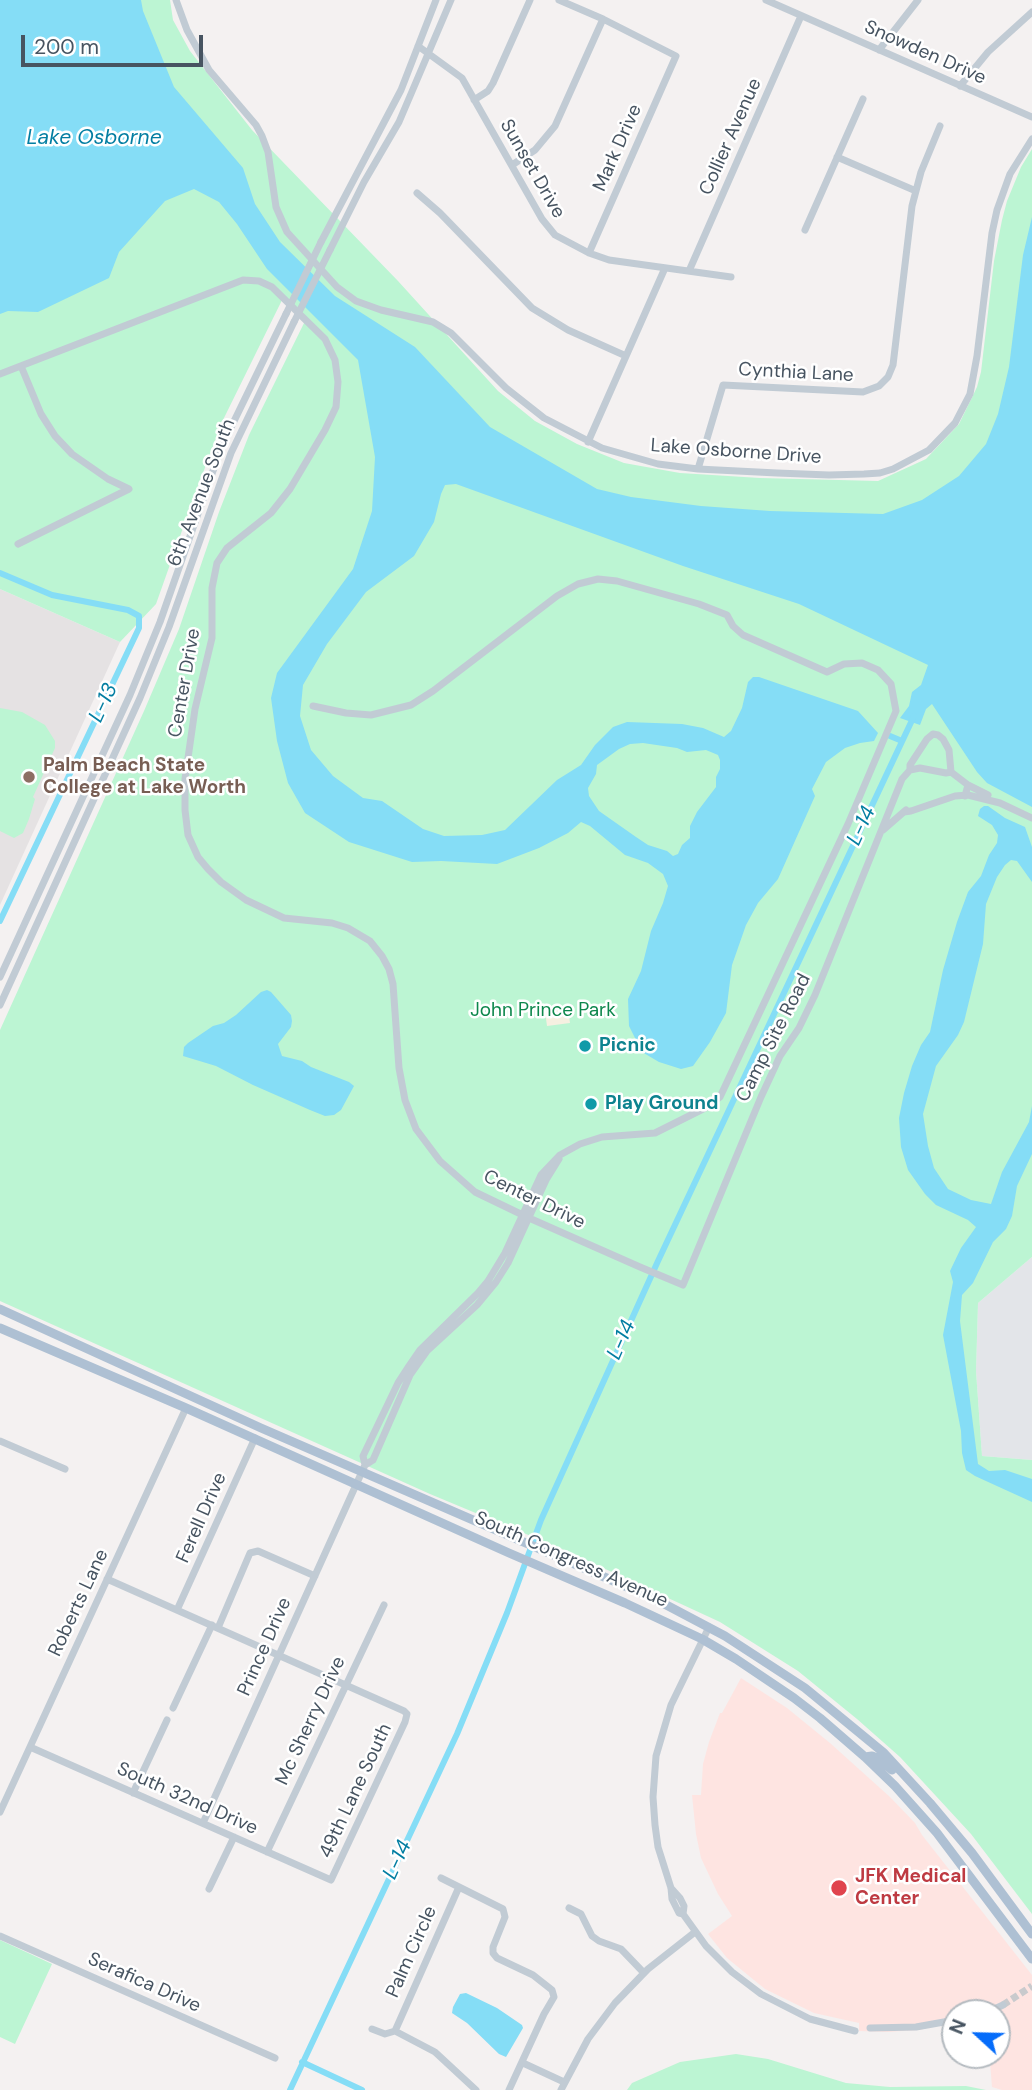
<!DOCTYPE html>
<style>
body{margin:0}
#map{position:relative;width:1032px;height:2090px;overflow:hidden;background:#f4f1f1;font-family:"DM Sans",sans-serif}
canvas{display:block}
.north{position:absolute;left:941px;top:1999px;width:70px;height:70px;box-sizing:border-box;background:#fff;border:2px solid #b5bbc0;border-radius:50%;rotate:292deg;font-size:19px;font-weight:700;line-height:28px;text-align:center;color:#475461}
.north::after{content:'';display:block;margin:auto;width:24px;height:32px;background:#056cfa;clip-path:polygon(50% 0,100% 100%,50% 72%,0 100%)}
.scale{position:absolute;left:21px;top:35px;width:182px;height:32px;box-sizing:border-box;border:4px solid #475461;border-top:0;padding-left:9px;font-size:21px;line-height:24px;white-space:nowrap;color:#475461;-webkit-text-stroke:5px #fff;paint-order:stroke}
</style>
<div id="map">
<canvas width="1032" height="2090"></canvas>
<div class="north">N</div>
<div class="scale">200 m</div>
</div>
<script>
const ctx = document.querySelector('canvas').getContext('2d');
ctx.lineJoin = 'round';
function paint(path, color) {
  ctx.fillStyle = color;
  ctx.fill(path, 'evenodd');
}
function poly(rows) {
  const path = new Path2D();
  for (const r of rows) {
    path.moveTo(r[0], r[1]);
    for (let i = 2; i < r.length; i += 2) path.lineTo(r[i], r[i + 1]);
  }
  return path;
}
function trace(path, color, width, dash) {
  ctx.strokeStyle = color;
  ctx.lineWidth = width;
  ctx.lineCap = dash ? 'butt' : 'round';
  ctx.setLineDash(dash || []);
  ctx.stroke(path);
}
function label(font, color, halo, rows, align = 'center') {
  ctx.font = font + ' "DM Sans",sans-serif';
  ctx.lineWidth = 5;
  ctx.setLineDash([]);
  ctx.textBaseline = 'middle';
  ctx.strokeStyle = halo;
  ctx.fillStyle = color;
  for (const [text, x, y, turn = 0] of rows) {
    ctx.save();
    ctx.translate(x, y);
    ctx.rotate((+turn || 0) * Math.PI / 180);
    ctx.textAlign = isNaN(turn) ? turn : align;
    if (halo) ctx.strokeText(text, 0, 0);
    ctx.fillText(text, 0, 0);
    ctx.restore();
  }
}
const education = poly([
 [0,589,120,642,0,905]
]);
const medical = poly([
 [741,1678,787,1708,830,1743,890,1797,915,1823,922,1835,1032,1975,1032,2090,1002,2090,992,2087,990,2062,986,2055,997,2055,997,2013,955,2013,955,2022,919,2030,887,2032,859,2031,859,2023,814,2013,765,1989,727,1958,708,1934,732,1916,718,1894,701,1858,696,1834,692,1795,701,1795,703,1764,709,1742,720,1713,722,1713]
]);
const airport = poly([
 [1032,1257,1032,1460,982,1456,976,1371,978,1303]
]);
const green = poly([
 [0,0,170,0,173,20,190,51,252,130,398,281,498,391,535,421,577,444,624,463,680,473,760,478,878,481,926,459,959,424,977,387,981,372,994,261,1002,220,1007,201,1021,167,1032,149,1032,1257,978,1303,976,1371,982,1456,1032,1460,1032,1914,971,1834,900,1757,857,1719,798,1671,720,1622,562,1549,430,1494,0,1301,0,1030,144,711,179,629,219,512,249,435,306,319,284,296,223,420,195,494,156,604,120,642,0,589],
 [0,708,22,712,45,725,55,741,55,748,33,797,35,799,29,819,23,833,14,838,0,831],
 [0,1940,52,1964,15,2044,0,2037],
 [736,2054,768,2059,846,2083,890,2087,966,2086,986,2090,627,2090,632,2083,680,2062]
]);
const sand = poly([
 [568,1009,570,1023,547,1026,545,1011]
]);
const water = poly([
 [0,0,141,0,143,11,174,87,243,168,255,204,280,242,335,296,415,347,490,427,597,489,631,497,701,506,770,511,883,514,922,500,959,476,986,444,998,414,1009,367,1023,255,1032,217,1032,807,987,783,977,772,932,704,926,709,920,725,900,718,909,706,912,692,921,685,928,665,799,604,683,566,456,484,445,485,441,494,434,522,414,556,366,592,327,644,303,685,300,716,311,750,333,776,363,798,382,801,423,829,444,836,482,835,505,830,557,780,581,765,595,745,613,727,627,722,682,724,703,728,724,737,731,731,742,708,748,682,753,677,759,677,858,711,878,733,874,741,860,743,845,748,826,762,812,789,815,796,778,879,758,903,746,925,732,965,726,1013,710,1042,693,1066,681,1069,659,1062,642,1052,629,1026,628,999,641,971,651,931,663,903,668,886,663,874,648,863,625,855,590,826,581,822,568,833,539,848,497,864,441,861,412,862,349,842,305,813,288,783,277,741,271,698,277,673,353,569,372,511,375,457,358,360,267,269,237,224,219,202,194,189,165,201,119,252,109,278,38,312,8,311,0,314],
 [643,743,677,748,687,752,706,750,718,755,720,760,720,769,716,777,716,787,697,812,690,826,690,838,682,845,678,854,673,856,667,851,648,845,636,837,599,811,589,796,588,788,596,774,597,765,619,749,630,744],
 [984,806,988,806,1005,818,1025,827,1032,847,1032,882,1017,861,1011,860,1005,865,997,877,986,904,983,944,964,1022,958,1035,936,1066,923,1114,928,1146,934,1168,948,1189,971,1200,991,1204,1002,1172,1029,1122,1032,1106,1032,1154,1017,1186,1012,1216,1006,1229,993,1242,973,1283,962,1295,960,1321,978,1464,989,1471,1005,1470,1032,1479,1032,1502,975,1476,966,1470,962,1453,961,1431,943,1335,953,1282,950,1271,961,1248,976,1227,968,1220,936,1205,925,1194,908,1170,901,1147,899,1118,904,1093,912,1066,921,1045,930,1032,943,970,957,922,968,892,981,876,989,855,997,843,998,835,992,825,978,816,980,809],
 [267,990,271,992,291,1015,292,1021,291,1027,278,1044,282,1056,302,1061,311,1067,349,1082,354,1086,341,1110,334,1115,325,1116,310,1110,253,1085,216,1066,183,1056,184,1047,188,1043,213,1026,224,1023,236,1015,261,992],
 [466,1993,497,2008,522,2025,523,2028,506,2057,499,2054,467,2023,452,2013,453,2007,460,1994]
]);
const canal = poly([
 [0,573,52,595,128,610,139,616,139,628,0,921],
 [890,736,902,741],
 [302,2062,362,2090],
 [290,2090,457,1734,507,1613,541,1520,658,1261,914,716]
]);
const minorTunnel = poly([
 [1003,2005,1032,1986]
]);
const minor = poly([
 [176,0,187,30,209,70,256,125,262,136,268,152,276,207,287,232,337,287,356,301,381,310,433,322,451,333,506,388,544,418,602,448,658,464,698,469,777,473,829,475,864,474,880,473,893,469,929,450,955,423,970,394,977,356,992,233,997,210,1010,174,1032,139],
 [559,0,603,19,676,56,589,253],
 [766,0,1032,117],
 [418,46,462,78,542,219,555,235,589,253,609,260,731,277],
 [879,50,918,0],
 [960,86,988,52,1032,12],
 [474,100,488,91,493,83,530,0],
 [837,157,916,191],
 [512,165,535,150,555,126,603,19],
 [417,193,440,213,532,308,568,330,626,356],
 [805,230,863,99],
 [321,242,401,90,436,0],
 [330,250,364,182,399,122,451,0],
 [689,271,801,16],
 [0,374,243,280,259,281,272,287,325,339,335,360,338,382,336,407,325,430,290,489,271,513,227,548,217,563,212,588,212,638,195,709,185,779,185,810,188,835,198,857,208,869,221,882,246,900,284,918,332,923,348,928,370,941,382,956,389,969,393,984,399,1068,405,1100,416,1129,440,1161,475,1192,529,1218,640,1267,683,1285,761,1097,780,1056,799,1028,815,995,902,779,910,770,920,768,946,773,951,772],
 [588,442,665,268],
 [698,469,723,385,863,392,879,386,888,377,893,365,912,206,921,172,940,126],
 [18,544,129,489,108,479,72,454,55,436,41,414,21,366],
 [910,770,910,765,927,739,933,734,938,735,943,739,949,750,951,772,968,785,965,796],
 [968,785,988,795],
 [904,812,911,811,955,796,968,795,1000,803,1032,818],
 [883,830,906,810],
 [0,977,130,695,160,622,221,448,286,314],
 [0,1005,140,698,169,627,231,453,294,322],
 [0,1441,65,1469],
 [365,1465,373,1460,410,1375,427,1351,477,1305,496,1282,508,1263,546,1180,559,1159],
 [177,1610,255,1438],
 [709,1627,671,1705,656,1756,653,1797,655,1825,658,1847,671,1888,672,1899,679,1913,683,1914,706,1946,732,1972,761,1994,810,2019,855,2031],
 [218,1628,250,1553,258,1551,315,1576],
 [173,1708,212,1625],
 [30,1747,331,1880,405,1722,407,1714,404,1711,107,1579],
 [133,1793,167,1720],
 [0,1812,186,1408],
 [203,1823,365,1465,363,1456,398,1383,409,1366,420,1350,478,1293,488,1281,505,1253,541,1175,560,1155,580,1144,602,1137,655,1133,707,1107,720,1097,848,824,896,711,891,684,878,670,862,663,844,664,827,672,743,635,733,626,727,615,699,604,617,581,598,579,578,584,557,596,433,691,411,705,371,715,346,713,313,706],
 [267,1852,384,1605],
 [441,1878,503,1909,505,1917,493,1947,493,1953,497,1958,533,1975,552,1990,554,1997,544,2014,509,2090],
 [671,1888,680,1898,684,1906,683,1914],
 [209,1889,234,1837],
 [569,1908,581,1914,592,1936,599,1941,621,1949,644,1973],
 [0,1936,275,2058],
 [986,2013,1003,2005],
 [870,2028,916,2027,955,2020],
 [372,2029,385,2034,395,2031,459,1887],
 [395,2031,435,2052,476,2090],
 [523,2063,564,2082],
 [561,2090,588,2039,615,2003,648,1969,695,1932]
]);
const major = poly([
 [0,1309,261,1428,655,1599,725,1636,805,1688,884,1753,930,1803,972,1853,1032,1934],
 [0,1328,186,1408,509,1553,625,1603,702,1639,736,1659,794,1698,820,1718,865,1757,895,1786,937,1833,1032,1959],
 [865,1757,872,1756,879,1759,892,1770]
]);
const minorBridge = poly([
 [286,314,321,242],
 [294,322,330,250]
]);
const markers = [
 [29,777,7,"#8d6e63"],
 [585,1046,7,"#0f9aa8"],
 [591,1104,7,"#0f9aa8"],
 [839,1888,9,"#e0444e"]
];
const streetNames = [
 ["Snowden Drive",925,53,24],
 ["Collier Avenue",731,137,-66],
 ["Mark Drive",618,148,-66],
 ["Sunset Drive",532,169,60],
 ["Cynthia Lane",796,373,3],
 ["Lake Osborne Drive",736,452,4],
 ["6th Avenue South",202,493,-69],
 ["Center Drive",185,683,-80],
 ["Camp Site Road",774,1038,-63],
 ["Center Drive",534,1200,26],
 ["Ferell Drive",202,1518,-66],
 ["South Congress Avenue",571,1560,24],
 ["Roberts Lane",79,1603,-65],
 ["Prince Drive",265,1647,-66],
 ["Mc Sherry Drive",311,1721,-65],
 ["49th Lane South",356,1791,-65],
 ["South 32nd Drive",187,1799,24],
 ["Palm Circle",412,1952,-66],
 ["Serafica Drive",144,1983,24]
];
const educationNames = [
 ["Palm Beach State",43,766],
 ["College at Lake Worth",43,788]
];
const parkNames = [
 ["John Prince Park",543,1011]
];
const cultureNames = [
 ["Picnic",599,1046],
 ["Play Ground",605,1104]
];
const healthNames = [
 ["JFK Medical",855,1877],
 ["Center",855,1899]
];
const waterNames = [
 ["Lake Osborne",94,138],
 ["L-13",104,703,-65],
 ["L-14",862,826,-65],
 ["L-14",622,1340,-66],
 ["L-14",398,1860,-65]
];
paint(education, '#e5e2e3');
paint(medical, '#fee4e1');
paint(airport, '#e3e5e9');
paint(green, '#bcf5d3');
paint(sand, '#f6f0e1');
paint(water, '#85ddf6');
trace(canal, '#85ddf6', 6);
trace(minorTunnel, '#c9cacd', 7, [7, 3.5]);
trace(minor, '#c1cbd4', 7);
trace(major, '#aec0d3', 9);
trace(minorBridge, '#c1cbd4', 7);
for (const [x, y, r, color] of markers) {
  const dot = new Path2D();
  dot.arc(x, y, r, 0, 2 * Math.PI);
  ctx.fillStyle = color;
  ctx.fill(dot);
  trace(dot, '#fff', 2.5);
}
label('19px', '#475461', '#fff', streetNames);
label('bold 19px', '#785e54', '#fff', educationNames, 'left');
label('19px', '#0d874c', '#fff', parkNames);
label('bold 19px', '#0d838f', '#fff', cultureNames, 'left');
label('bold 19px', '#be3a42', '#fff', healthNames, 'left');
label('italic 21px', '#037ea2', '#fff', waterNames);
</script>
